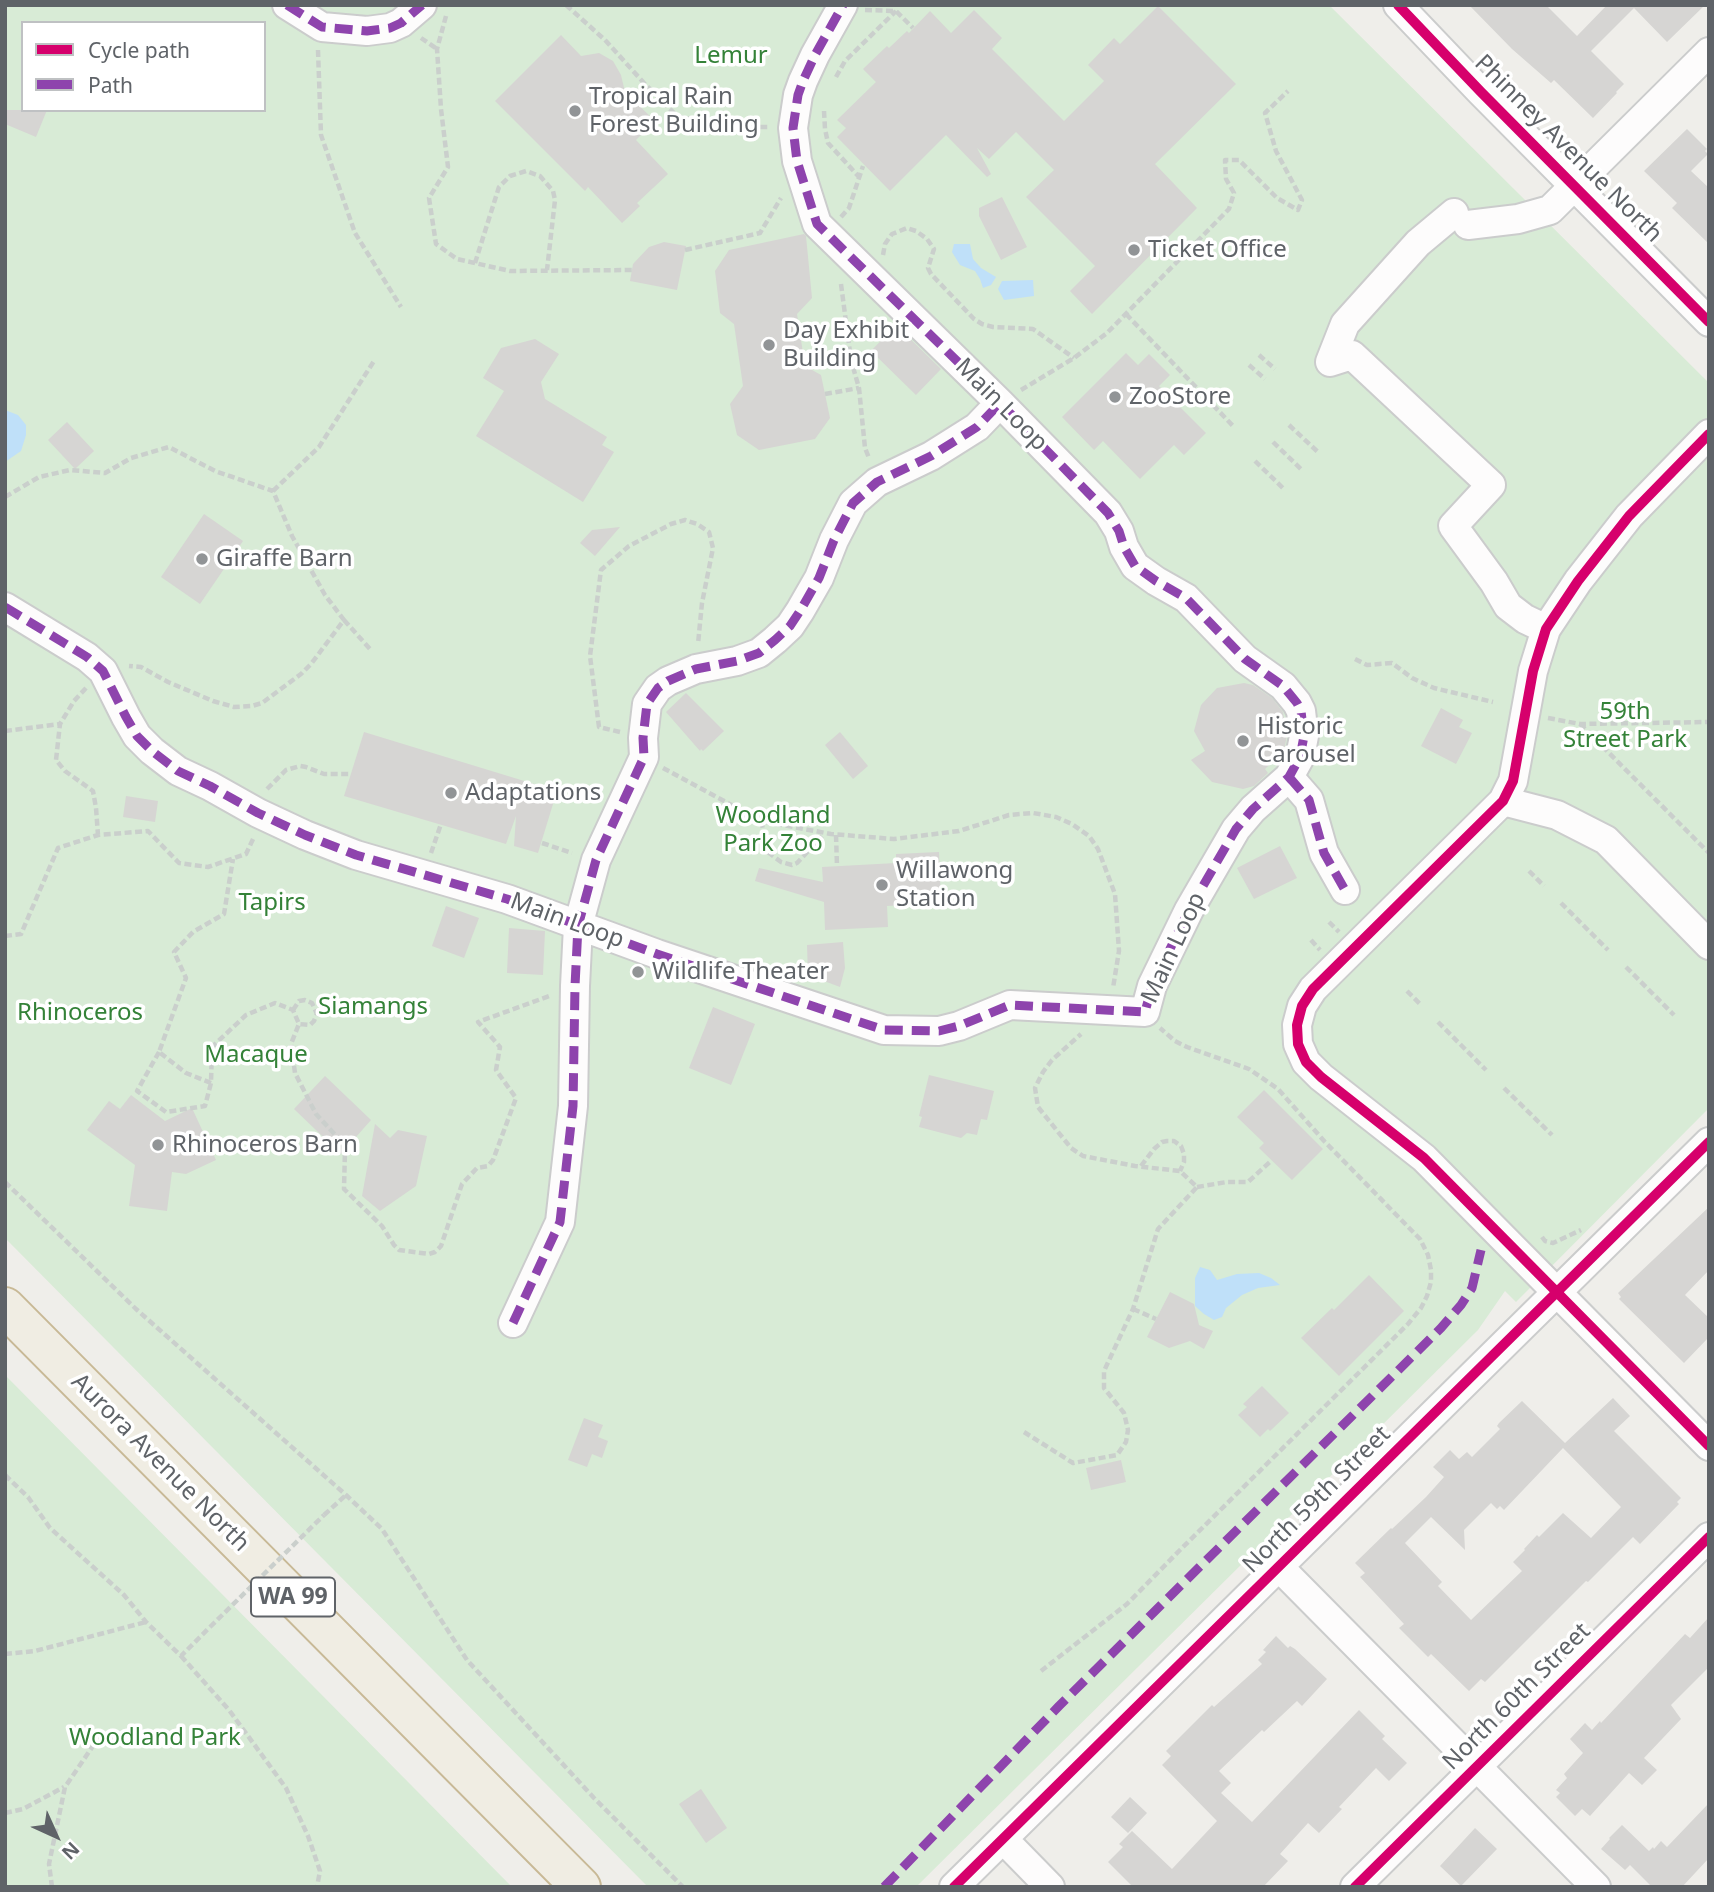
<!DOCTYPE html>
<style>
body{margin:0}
#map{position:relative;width:1714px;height:1892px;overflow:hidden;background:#efeeea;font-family:"Noto Sans",sans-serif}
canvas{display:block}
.frame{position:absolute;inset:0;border:7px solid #5f6368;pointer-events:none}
.legend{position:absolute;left:21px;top:21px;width:245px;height:91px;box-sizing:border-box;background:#fff;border:2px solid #bfc1c3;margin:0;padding:9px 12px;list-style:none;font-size:21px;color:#5f6368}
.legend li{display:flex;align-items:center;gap:14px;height:35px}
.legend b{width:35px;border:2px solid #bfc1c3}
.north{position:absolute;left:21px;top:1801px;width:70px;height:70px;-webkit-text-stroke:5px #fff;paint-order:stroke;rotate:135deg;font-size:19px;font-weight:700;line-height:28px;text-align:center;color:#5f6368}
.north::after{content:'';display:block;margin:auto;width:24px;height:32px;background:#5f6368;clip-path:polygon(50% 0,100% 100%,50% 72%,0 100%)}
</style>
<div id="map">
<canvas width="1714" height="1892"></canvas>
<div class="frame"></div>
<ul class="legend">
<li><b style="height:9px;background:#d6006c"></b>Cycle path</li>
<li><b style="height:9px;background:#8e44ad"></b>Path</li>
</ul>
<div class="north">N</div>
</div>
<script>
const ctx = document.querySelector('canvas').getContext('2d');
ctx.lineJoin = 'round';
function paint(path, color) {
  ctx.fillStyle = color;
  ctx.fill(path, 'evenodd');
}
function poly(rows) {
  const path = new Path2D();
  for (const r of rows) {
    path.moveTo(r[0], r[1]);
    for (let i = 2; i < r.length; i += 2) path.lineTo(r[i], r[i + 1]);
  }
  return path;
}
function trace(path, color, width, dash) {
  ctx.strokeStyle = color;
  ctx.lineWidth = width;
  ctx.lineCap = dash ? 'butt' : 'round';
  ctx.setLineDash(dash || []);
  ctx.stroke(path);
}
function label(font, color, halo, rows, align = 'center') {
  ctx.font = font + ' "Noto Sans",sans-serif';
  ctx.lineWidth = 7;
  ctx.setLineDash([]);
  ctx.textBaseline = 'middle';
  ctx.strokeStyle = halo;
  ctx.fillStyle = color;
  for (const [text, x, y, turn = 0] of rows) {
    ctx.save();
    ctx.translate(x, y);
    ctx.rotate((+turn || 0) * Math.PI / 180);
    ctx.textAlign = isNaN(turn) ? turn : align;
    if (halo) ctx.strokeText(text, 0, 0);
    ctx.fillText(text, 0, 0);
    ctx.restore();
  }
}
const green = poly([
 [5,5,1329,5,1709,383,1709,1108,1516,1302,1505,1291,1478,1330,916,1887,648,1887,5,1238],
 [23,23,264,23,264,110,23,110],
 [5,1375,214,1586,512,1887,5,1887]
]);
const water = poly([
 [954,244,970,244,973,259,981,268,996,277,991,285,983,288,980,279,975,271,960,265,952,252],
 [1033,280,1034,296,1004,300,998,289,1002,281],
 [5,410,18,415,26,425,26,435,21,451,5,462],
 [1200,1267,1210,1270,1217,1280,1237,1274,1259,1273,1271,1278,1280,1285,1258,1288,1242,1295,1226,1308,1222,1317,1214,1320,1204,1314,1195,1306,1195,1278]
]);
const building = poly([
 [1469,5,1546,5,1577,36,1607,5,1705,5,1667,42,1634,8,1591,51,1624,84,1616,92,1617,93,1593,118,1554,80,1551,83,1512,49],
 [1158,6,1236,84,1155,164,1197,208,1092,314,1070,291,1095,266,1026,197,1054,170,1016,132,989,159,977,148,991,174,987,177,946,135,890,191,837,137,846,128,837,120,876,82,863,69,887,46,889,48,907,31,909,33,930,11,951,33,974,10,1002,38,992,49,1064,121,1104,81,1088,65,1114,38,1120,44],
 [561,35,581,56,599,53,613,61,621,75,625,92,655,121,636,140,668,174,637,203,640,206,622,223,588,187,585,191,495,101],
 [5,110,47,110,36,137,5,124],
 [1687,129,1707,149,1705,151,1708,154,1691,171,1709,188,1709,244,1672,208,1677,203,1644,171],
 [1002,197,1027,247,1001,260,979,216,979,208],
 [804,234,806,236,812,298,797,314,805,366,821,375,830,418,815,439,759,450,737,435,730,404,743,386,734,324,720,313,715,271,729,250],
 [664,242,686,246,677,290,630,281,633,264,649,247],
 [896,325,941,369,916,395,871,351],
 [535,339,559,354,541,382,545,399,607,437,602,445,614,452,583,502,476,436,504,391,483,378,501,348],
 [1126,353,1138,365,1149,354,1170,375,1159,386,1206,433,1184,455,1174,445,1140,479,1103,441,1094,450,1062,417],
 [67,422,94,451,75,469,48,440],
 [204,514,243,541,200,604,161,577],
 [620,527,595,556,580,543,592,530],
 [1244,683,1253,685,1272,698,1283,712,1287,735,1284,751,1265,769,1268,773,1254,786,1243,789,1212,782,1191,760,1205,751,1194,731,1201,705,1217,688],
 [686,693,724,731,703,751,701,749,700,751,666,712],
 [1441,708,1463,720,1459,727,1472,733,1456,764,1421,746],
 [364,732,557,791,538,853,514,846,516,816,506,844,344,796],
 [840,732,868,766,853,779,825,745],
 [126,796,158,801,155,822,123,817],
 [1280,846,1297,878,1254,899,1237,868],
 [939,852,941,903,887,906,888,927,825,930,824,902,755,881,759,868,823,882,822,867,896,863,896,854],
 [446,906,479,918,464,958,432,946],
 [509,928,545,931,543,975,507,973],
 [843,942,845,968,840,987,808,975,807,945],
 [713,1007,755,1024,731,1085,689,1068],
 [929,1075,994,1091,987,1120,981,1119,977,1135,967,1133,961,1138,919,1127,922,1117,919,1116],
 [325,1076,371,1120,341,1154,294,1109],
 [1264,1090,1323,1149,1292,1180,1259,1148,1264,1143,1237,1117],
 [131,1095,165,1121,192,1108,216,1160,186,1174,172,1172,167,1211,129,1206,135,1165,87,1130,109,1101,120,1109],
 [375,1124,390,1138,398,1130,427,1136,416,1186,380,1211,362,1196],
 [1709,1207,1709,1270,1685,1295,1709,1318,1709,1337,1684,1363,1619,1299,1621,1297,1618,1293],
 [1369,1275,1404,1311,1339,1376,1301,1338,1332,1308,1334,1310],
 [1170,1292,1194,1304,1199,1325,1213,1331,1204,1349,1190,1341,1169,1348,1147,1337],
 [1262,1386,1289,1413,1270,1431,1268,1429,1260,1437,1238,1415,1247,1407,1243,1404],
 [1613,1398,1630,1416,1614,1431,1681,1498,1677,1502,1679,1504,1640,1544,1633,1537,1588,1582,1586,1581,1485,1682,1481,1679,1469,1691,1431,1654,1428,1657,1399,1628,1404,1624,1360,1577,1365,1573,1355,1563,1391,1528,1392,1529,1426,1497,1444,1477,1433,1467,1450,1450,1459,1459,1467,1452,1472,1457,1500,1429,1497,1426,1499,1423,1522,1401,1565,1443],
 [1563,1448,1621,1507,1591,1538,1563,1513,1539,1537,1537,1535,1524,1549,1525,1550,1513,1562,1522,1571,1471,1620,1438,1586,1442,1582,1405,1543,1431,1517,1465,1550,1464,1530,1491,1503,1497,1509,1500,1506,1504,1510],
 [584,1418,603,1425,598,1437,608,1441,602,1458,592,1454,587,1467,568,1460],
 [1121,1460,1126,1482,1091,1490,1086,1468],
 [1709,1617,1709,1667,1671,1705,1681,1719,1644,1758,1657,1770,1642,1785,1629,1773,1590,1816,1582,1809,1575,1816,1556,1797,1560,1793,1556,1790,1567,1778,1564,1774,1583,1753,1570,1739,1585,1723,1592,1730,1600,1721,1601,1723,1685,1634,1690,1638],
 [1276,1636,1288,1648,1290,1646,1295,1649,1327,1679,1302,1706,1297,1701,1264,1732,1262,1730,1219,1771,1231,1783,1221,1793,1252,1822,1359,1710,1385,1736,1382,1739,1407,1763,1389,1781,1376,1768,1339,1807,1342,1809,1319,1833,1308,1823,1280,1854,1288,1861,1263,1887,1133,1887,1108,1862,1123,1847,1119,1844,1132,1831,1172,1869,1217,1821,1162,1765,1171,1756,1166,1751,1212,1705,1214,1707,1262,1664,1258,1660,1266,1652,1263,1650],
 [701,1789,727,1828,706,1843,679,1804],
 [1130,1797,1147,1813,1128,1833,1111,1817],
 [1709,1803,1709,1858,1682,1887,1652,1887,1630,1865,1625,1870,1601,1849,1610,1839,1609,1838,1622,1825,1649,1851,1653,1847,1654,1849,1661,1841,1667,1847],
 [1475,1828,1497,1849,1461,1886,1440,1866]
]);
const path = poly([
 [566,5,605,40,644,83,678,117,748,127,768,127],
 [865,10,896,11,913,28],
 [446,16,437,49,441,109,448,167,429,198,436,244,457,259,510,271,632,270],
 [421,38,437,49],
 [318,50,321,135,355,233,401,307],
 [836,77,845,61,896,11],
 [824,111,825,129,828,143,860,178],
 [841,217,849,208,863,166],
 [685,250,760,233,781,198],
 [883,255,885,244,892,234,907,228,916,231,927,239,934,249,928,268,931,274,974,319,982,324,993,327,1033,329,1074,358],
 [475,263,499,187,510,176,526,171,540,176,553,191,555,200,547,270],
 [841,284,851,360,859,388,865,448,869,458],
 [1126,314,1234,427],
 [1259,355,1275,369],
 [1249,365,1265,379],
 [1021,390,1074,358,1107,333,1229,209,1234,193,1226,179,1225,160,1239,160,1277,198,1298,210,1302,200,1276,151,1265,113,1288,91],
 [825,394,859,388],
 [1289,425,1319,453],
 [1273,442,1303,471],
 [1255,461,1285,490],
 [273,491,319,447,374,361],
 [5,497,39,477,70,470,105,473,131,458,169,447,215,471,273,491,292,536,325,595,344,620,311,664,301,674,262,703,252,706,234,707,213,701,168,682,141,667,129,666],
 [344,620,370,649],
 [1355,659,1367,665,1392,663,1412,678,1434,688,1493,702],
 [86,688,74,701,60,724,56,760,65,771,93,791,96,808,98,835],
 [1548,718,1580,724,1709,722],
 [1580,724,1709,853],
 [5,731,60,724],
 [620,732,599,727,590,656,601,570,629,546,671,524,685,520,697,524,709,532,713,548,702,603,698,644],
 [663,768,761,821,831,834,894,839,959,831,1009,815,1033,813,1056,817,1072,824,1089,836,1098,849,1115,894,1119,951,1113,988],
 [267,789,286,770,300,766,306,767,324,774,351,774],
 [761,821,769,853,781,862,792,865,797,863,824,834],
 [836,835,837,866],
 [542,843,572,853],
 [431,853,441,824],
 [1529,871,1544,886],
 [1561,903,1608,950],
 [1329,922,1339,932],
 [5,936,21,934,58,848,98,835,148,831,179,863,208,867,246,854,254,837],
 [1311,940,1320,950],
 [1626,967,1674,1015],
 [1407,991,1421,1005],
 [293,1010,299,1001,305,1000,312,1003,317,1014,314,1021,310,1025,299,1024],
 [1438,1022,1486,1070],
 [159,1052,137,1091,166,1112,205,1106,211,1083,212,1047,246,1015,275,1003,293,1010,299,1024,291,1044,295,1073,316,1114,339,1139,345,1150,344,1189,382,1226,394,1245,399,1250,429,1254,435,1252,441,1246,462,1184,477,1168,488,1166,493,1160,516,1098,496,1070,500,1047,478,1022,552,995],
 [211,1083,186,1073,159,1052,186,978,174,952,193,932,224,914,233,859],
 [1504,1088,1552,1135],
 [1141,1166,1154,1149,1162,1142,1167,1141,1174,1141,1181,1146,1184,1154,1184,1162,1180,1171],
 [5,1182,136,1309,346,1495,382,1529,467,1660,594,1798,683,1887],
 [1197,1187,1227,1182,1248,1182,1272,1160],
 [1542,1237,1545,1241,1553,1243,1581,1230],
 [1133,1309,1156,1319],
 [1024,1432,1073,1463,1117,1455,1126,1442,1128,1430,1124,1413,1104,1388,1104,1371,1133,1309,1158,1229,1197,1187,1180,1171,1135,1166,1083,1156,1071,1148,1038,1107,1035,1088,1043,1072,1052,1060,1081,1034],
 [5,1475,28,1497,50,1528,124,1595,146,1622,181,1656,210,1627],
 [324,1515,346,1495],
 [5,1654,35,1651,146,1622],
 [181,1656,229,1710,286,1788,308,1836,320,1871,317,1887],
 [1041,1671,1127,1604,1180,1550,1408,1324,1421,1308,1427,1296,1431,1282,1431,1270,1428,1255,1420,1239,1325,1142,1278,1089,1249,1069,1187,1047,1175,1041,1160,1028],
 [5,1813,23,1809,64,1787],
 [52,1887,49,1864,65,1787,95,1743]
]);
const minor = poly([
 [287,5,322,27,367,31,390,28,401,23,422,5],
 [1398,5,1481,92,1709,322],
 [1454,213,1418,243,1345,324,1330,362,1352,355,1491,485,1453,526,1494,582,1508,606,1525,619,1546,629],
 [1468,225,1518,219,1550,210,1709,52],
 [1709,434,1629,516,1578,581,1546,629,1533,671,1513,781,1503,801,1313,989,1302,1006,1297,1025,1298,1044,1306,1062,1321,1077,1424,1158,1709,1446],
 [5,607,87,657,103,671,126,717,137,736,152,751,178,771,210,786,258,813,305,835,356,855,507,899,657,954,884,1030,939,1031,959,1026,1010,1005,1145,1012,1152,986,1189,910,1236,829,1253,809,1289,777,1300,757,1304,736,1301,711,1297,703,1283,686,1245,659,1186,598,1156,581,1135,566,1124,547,1119,531,1108,513,1000,403,817,224,797,161,793,128,798,95,803,81,815,55,843,5],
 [1289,777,1309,800,1324,853,1345,890],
 [1503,801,1557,815,1606,840,1709,945],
 [513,1323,560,1222,573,1106,575,986,578,926,596,860,644,757,643,738,647,704,658,688,668,681,696,669,737,661,759,653,775,640,790,626,800,611,819,578,834,540,853,503,877,482,931,456,977,427,1000,403],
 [1279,1567,1596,1887],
 [1003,1839,1050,1887],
 [954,1887,1709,1142],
 [1355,1887,1709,1537]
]);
const highway = poly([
 [5,1307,581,1887]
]);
const pathBridge = poly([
 [210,1627,324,1515]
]);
const quiet = poly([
 [287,5,322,27,367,31,390,28,401,23,422,5],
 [5,607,87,657,103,671,126,717,137,736,152,751,178,771,210,786,258,813,305,835,356,855,507,899,657,954,884,1030,939,1031,959,1026,1010,1005,1145,1012,1152,986,1189,910,1236,829,1253,809,1289,777,1300,757,1304,736,1301,711,1297,703,1283,686,1245,659,1186,598,1156,581,1135,566,1124,547,1119,531,1108,513,1000,403,817,224,797,161,793,128,798,95,803,81,815,55,843,5],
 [1289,777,1309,800,1324,853,1345,890],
 [513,1323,560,1222,573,1106,575,986,578,926,596,860,644,757,643,738,647,704,658,688,668,681,696,669,737,661,759,653,775,640,790,626,800,611,819,578,834,540,853,503,877,482,931,456,977,427,1000,403],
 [884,1887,1059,1706,1441,1328,1461,1305,1472,1288,1481,1250]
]);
const cycleway = poly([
 [1398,5,1481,92,1709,322],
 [1709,434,1629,516,1578,581,1546,629,1533,671,1513,781,1503,801,1313,989,1302,1006,1297,1025,1298,1044,1306,1062,1321,1077,1424,1158,1709,1446],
 [954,1887,1709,1142],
 [1355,1887,1709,1537]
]);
const markers = [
 [575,111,7,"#919496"],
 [1134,250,7,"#919496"],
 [769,345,7,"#919496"],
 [1115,397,7,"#919496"],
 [202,559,7,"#919496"],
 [1243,741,7,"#919496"],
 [451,793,7,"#919496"],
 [882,885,7,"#919496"],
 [638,972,7,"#919496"],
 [158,1145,7,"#919496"]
];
const shields = [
 [293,1597,84]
];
const shieldNames = [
 ["WA 99",293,1597]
];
const parkNames = [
 ["Lemur",731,56],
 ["59th",1625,712],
 ["Street Park",1625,740],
 ["Woodland",773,816],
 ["Park Zoo",773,844],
 ["Tapirs",272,903],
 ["Siamangs",373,1007],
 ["Rhinoceros",80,1013],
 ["Macaque",256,1055],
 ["Woodland Park",155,1738]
];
const poiNames = [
 ["Tropical Rain",589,97],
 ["Forest Building",589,125],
 ["Ticket Office",1148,250],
 ["Day Exhibit",783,331],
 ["Building",783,359],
 ["ZooStore",1129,397],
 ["Giraffe Barn",216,559],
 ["Historic",1257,727],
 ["Carousel",1257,755],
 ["Adaptations",465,793],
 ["Willawong",896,871],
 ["Station",896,899],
 ["Wildlife Theater",652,972],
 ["Rhinoceros Barn",172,1145]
];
const streetNames = [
 ["Phinney Avenue North",1568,149,45],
 ["Main Loop",1001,405,45],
 ["Main Loop",567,921,20],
 ["Main Loop",1174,948,-65],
 ["Aurora Avenue North",160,1463,45],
 ["North 59th Street",1317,1500,-45],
 ["North 60th Street",1517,1697,-45]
];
paint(green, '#d8ebd6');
paint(water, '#bfe0f9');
paint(building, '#d6d5d3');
trace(minor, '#cbcccc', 32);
trace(highway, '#c8b996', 42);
trace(path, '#cacfcc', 4.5, [7, 3.5]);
trace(minor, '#fdfcfc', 28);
trace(highway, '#f0ede3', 38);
trace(pathBridge, '#cacfcc', 4.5, [7, 3.5]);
trace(quiet, '#8e44ad', 9, [18, 9]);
trace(cycleway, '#d6006c', 10);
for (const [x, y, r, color] of markers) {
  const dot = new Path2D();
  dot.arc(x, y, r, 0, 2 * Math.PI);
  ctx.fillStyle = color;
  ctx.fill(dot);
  trace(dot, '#fff', 2.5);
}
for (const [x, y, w] of shields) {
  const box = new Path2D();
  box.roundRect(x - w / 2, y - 19.5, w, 39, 5);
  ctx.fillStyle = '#fff';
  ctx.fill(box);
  trace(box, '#5f6368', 2);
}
label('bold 23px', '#5f6368', null, shieldNames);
label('24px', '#348238', '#fff', parkNames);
label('24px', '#5f6368', '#fff', poiNames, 'left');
label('24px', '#5f6368', '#fff', streetNames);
</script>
